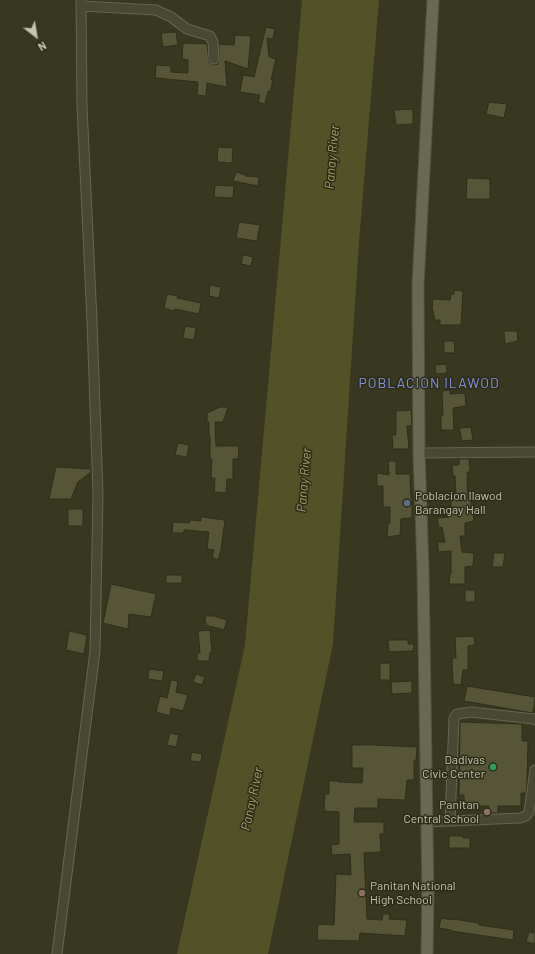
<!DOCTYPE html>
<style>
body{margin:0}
#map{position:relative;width:535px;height:954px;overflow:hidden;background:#383720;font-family:Barlow,sans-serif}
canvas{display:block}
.north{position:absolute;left:16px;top:16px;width:40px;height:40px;-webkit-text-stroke:3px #2d2c19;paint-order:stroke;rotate:149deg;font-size:11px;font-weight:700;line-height:16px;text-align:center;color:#c5c5ad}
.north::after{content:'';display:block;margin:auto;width:14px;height:18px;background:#c5c5ad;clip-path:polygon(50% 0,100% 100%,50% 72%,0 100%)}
</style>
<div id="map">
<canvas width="535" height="954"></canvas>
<div class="north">N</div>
</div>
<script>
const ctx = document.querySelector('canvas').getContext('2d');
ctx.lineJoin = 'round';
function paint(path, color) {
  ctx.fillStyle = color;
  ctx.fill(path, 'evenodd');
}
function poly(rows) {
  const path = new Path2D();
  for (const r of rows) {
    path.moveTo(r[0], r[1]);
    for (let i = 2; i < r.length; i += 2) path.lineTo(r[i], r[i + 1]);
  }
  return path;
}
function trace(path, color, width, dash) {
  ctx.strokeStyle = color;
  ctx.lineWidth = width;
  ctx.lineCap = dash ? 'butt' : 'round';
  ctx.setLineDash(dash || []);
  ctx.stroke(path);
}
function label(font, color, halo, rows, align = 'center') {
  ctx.font = font + ' Barlow,sans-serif';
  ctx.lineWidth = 3;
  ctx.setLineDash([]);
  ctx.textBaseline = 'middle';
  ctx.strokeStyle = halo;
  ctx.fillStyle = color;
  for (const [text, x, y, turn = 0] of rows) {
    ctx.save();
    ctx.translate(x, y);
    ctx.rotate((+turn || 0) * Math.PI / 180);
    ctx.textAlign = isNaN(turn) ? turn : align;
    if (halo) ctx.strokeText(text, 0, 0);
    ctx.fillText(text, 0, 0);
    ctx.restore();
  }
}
const water = poly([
 [302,0,379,0,359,242,333,644,268,954,177,954,245,645]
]);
const building = poly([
 [266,27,275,29,273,39,267,38,269,57,276,59,271,80,273,80,270,92,268,91,265,104,258,102,260,95,240,92,243,75,254,77,266,27],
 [176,32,178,45,163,47,161,33,176,32],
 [235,35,251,36,248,69,225,61,227,87,207,83,206,96,197,95,198,82,155,78,156,65,171,66,171,72,188,73,188,60,182,59,183,43,207,44,209,62,212,64,215,65,218,64,219,61,219,44,234,45,235,35],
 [489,102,507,104,504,118,486,114,489,102],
 [413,109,413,124,396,125,394,110,413,109],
 [218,147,233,148,232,163,217,162,218,147],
 [236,172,246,175,245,176,259,177,258,186,233,181,236,172],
 [467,178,490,179,490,199,466,199,467,178],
 [215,185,234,186,233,198,214,197,215,185],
 [239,222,260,225,257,241,236,238,239,222],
 [243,255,253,257,251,266,241,264,243,255],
 [210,285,221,287,219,298,209,296,210,285],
 [454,290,463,291,461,325,440,325,440,320,435,320,432,308,433,299,450,300,451,294,454,294,454,290],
 [167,294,178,296,177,298,201,303,199,314,175,309,174,311,164,308,167,294],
 [185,326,196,328,194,340,183,338,185,326],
 [504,331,517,331,518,341,505,344,504,331],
 [444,341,454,341,455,353,444,353,444,341],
 [446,364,447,373,436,374,435,365,446,364],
 [450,390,450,394,465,393,466,406,453,408,454,430,441,430,441,416,443,416,442,391,450,390],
 [220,407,228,407,223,422,215,422,216,446,239,446,238,459,233,459,233,479,227,479,226,493,214,492,215,478,211,478,212,459,210,459,210,436,209,436,209,422,207,422,207,413,220,407],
 [411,410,412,426,407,426,409,449,393,449,392,435,396,435,396,411,411,410],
 [471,427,473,440,462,441,459,428,471,427],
 [178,443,189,445,187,457,175,455,178,443],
 [459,459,469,459,470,472,467,472,468,479,467,479,468,499,471,499,471,509,473,509,474,521,465,523,465,536,460,536,462,552,474,553,473,566,465,567,465,584,449,584,450,574,451,574,451,551,438,552,438,542,445,542,442,527,439,528,437,518,448,517,448,512,451,511,451,499,456,498,455,476,453,476,452,465,459,465,459,459],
 [388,461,396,461,396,474,410,474,411,498,412,498,412,518,401,519,400,535,387,537,388,523,390,523,390,507,383,507,383,486,377,486,377,473,389,475,388,461],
 [56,467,91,469,91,472,78,482,71,499,49,499,56,467],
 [68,509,83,509,83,526,68,526,68,509],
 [201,517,225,520,221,550,218,560,212,557,214,550,207,549,209,532,184,530,184,533,172,533,173,522,189,523,190,520,201,521,201,517],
 [494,553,505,553,503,567,492,567,494,553],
 [166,575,182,575,182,583,166,583,166,575],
 [111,584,156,594,151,617,129,614,128,629,103,623,111,584],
 [465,590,475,590,475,602,465,602,465,590],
 [205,616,214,616,227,620,224,630,206,625,205,616],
 [210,630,212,652,210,652,209,661,197,661,197,653,200,653,198,631,210,630],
 [69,631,87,635,84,654,66,650,69,631],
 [474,636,475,645,468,646,468,670,463,670,461,685,453,684,452,658,456,658,455,637,474,636],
 [388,640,408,640,408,644,414,644,413,651,389,652,388,640],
 [380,663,390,663,390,680,380,680,380,663],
 [149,669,164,671,162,681,148,679,149,669],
 [196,674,205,677,202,685,193,682,196,674],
 [171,680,178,681,176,692,188,695,183,711,171,708,170,716,156,712,160,696,167,698,171,680],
 [412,681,412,693,392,694,391,682,412,681],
 [467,686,535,697,533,713,464,701,467,686],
 [460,722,522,724,522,741,528,741,527,782,526,793,521,793,521,806,498,806,498,813,488,813,489,806,464,806,464,795,459,795,460,722],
 [170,733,179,735,176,747,167,745,170,733],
 [352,745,374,745,417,747,416,761,414,761,414,780,407,780,405,800,378,799,378,808,355,808,354,822,384,822,384,834,380,834,381,852,364,853,367,919,382,920,383,914,390,914,389,919,407,920,405,936,360,933,359,941,317,940,318,924,334,925,336,874,351,875,350,854,332,855,331,845,339,844,339,812,324,811,325,794,329,794,329,781,338,781,338,782,362,783,363,768,352,768,352,745],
 [192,752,202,754,201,762,190,761,192,752],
 [449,836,463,836,463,838,470,838,470,848,449,848,449,836],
 [441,918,452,920,453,919,479,923,479,925,514,930,513,940,451,931,451,930,439,928,441,918],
 [529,932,535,933,535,944,526,942,529,932]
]);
const minor = poly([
 [81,6,156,10,171,17,187,29,210,36,213,42,214,59],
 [419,453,535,452],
 [450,821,454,718,457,714,471,712,534,719,535,720],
 [427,822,520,818,526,816,529,812,535,770],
 [57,954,95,651,98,494,92,321,82,106,81,0]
]);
const major = poly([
 [427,954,428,896,423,569,419,453,418,285,433,0]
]);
const markers = [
 [407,503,4,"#5c6f8a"],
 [493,767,4,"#2e9e5b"],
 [487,812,4,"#8d6e63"],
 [362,893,4,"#8d6e63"]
];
const poiNames = [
 ["Poblacion Ilawod",415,496],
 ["Barangay Hall",415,510],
 ["Dadivas",485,760,"right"],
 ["Civic Center",485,774,"right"],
 ["Panitan",479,805,"right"],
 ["Central School",479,819,"right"],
 ["Panitan National",370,886],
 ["High School",370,900]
];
const waterNames = [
 ["Panay River",332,157,-85],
 ["Panay River",304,480,-85],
 ["Panay River",252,799,-78]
];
const quarterNames = [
 ["POBLACION ILAWOD",429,383]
];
paint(water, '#525128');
paint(building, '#565538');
trace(building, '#2f2e1b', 1);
trace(minor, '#666651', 11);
trace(major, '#555440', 13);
trace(minor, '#494833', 9);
trace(major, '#696851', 11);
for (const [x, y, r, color] of markers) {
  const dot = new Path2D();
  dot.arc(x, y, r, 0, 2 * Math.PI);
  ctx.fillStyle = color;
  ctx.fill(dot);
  trace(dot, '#2d2c19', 1.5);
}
label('12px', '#c5c5ad', '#2d2c19', poiNames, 'left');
label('italic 13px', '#a6a265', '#2d2c19', waterNames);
ctx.letterSpacing = '1px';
label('14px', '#8194e0', '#2d2c19', quarterNames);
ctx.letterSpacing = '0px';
</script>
